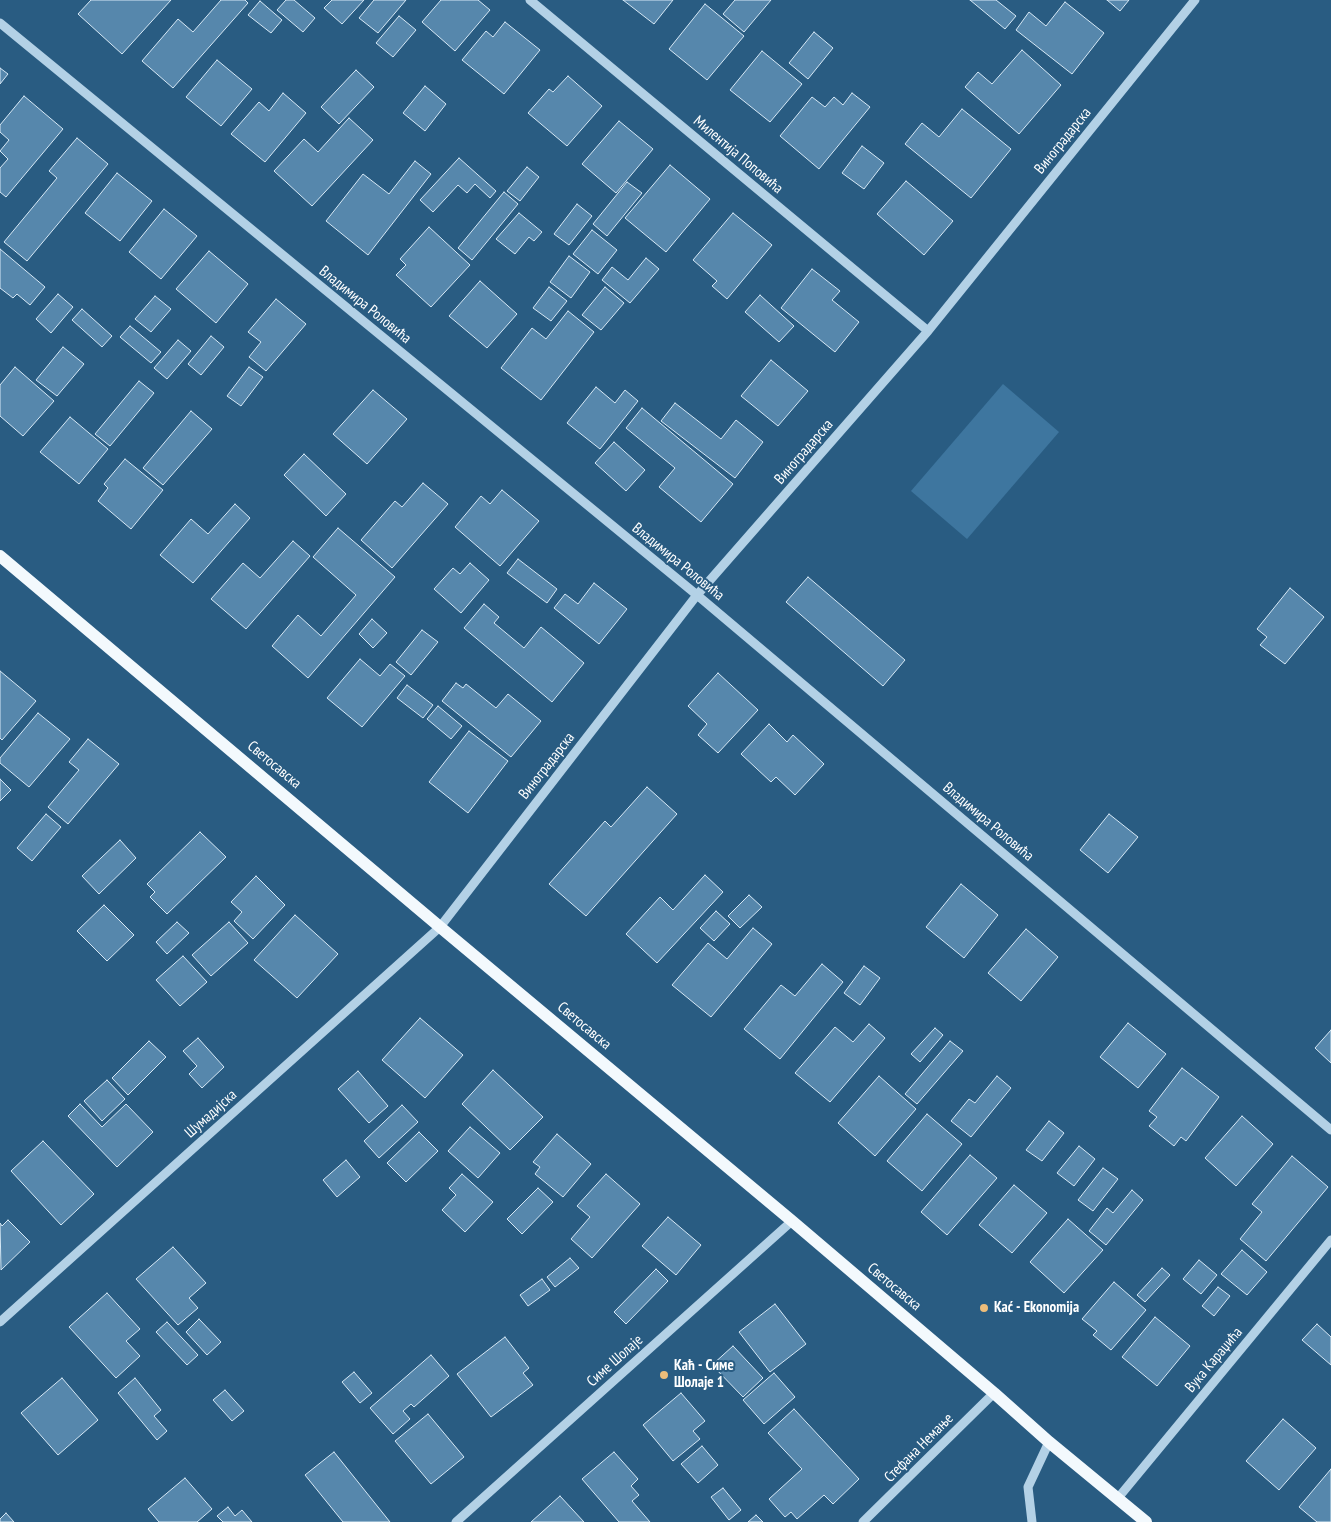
<!DOCTYPE html>
<meta charset="utf-8">
<style>
body{margin:0}
canvas{display:block;background:#295c82}
</style>
<canvas width="1331" height="1522"></canvas>
<script>
const ctx = document.querySelector('canvas').getContext('2d');
ctx.lineJoin = 'round';
function paint(path, color) {
  ctx.fillStyle = color;
  ctx.fill(path, 'evenodd');
}
function poly(rows) {
  const path = new Path2D();
  for (const r of rows) {
    path.moveTo(r[0], r[1]);
    for (let i = 2; i < r.length; i += 2) path.lineTo(r[i], r[i + 1]);
  }
  return path;
}
function trace(path, color, width, dash) {
  ctx.strokeStyle = color;
  ctx.lineWidth = width;
  ctx.lineCap = dash ? 'butt' : 'round';
  ctx.setLineDash(dash || []);
  ctx.stroke(path);
}
function label(font, color, halo, rows, align = 'center') {
  ctx.font = font + ' "PT Sans Narrow",sans-serif';
  ctx.lineWidth = 4;
  ctx.setLineDash([]);
  ctx.textBaseline = 'middle';
  ctx.strokeStyle = halo;
  ctx.fillStyle = color;
  for (const [text, x, y, turn = 0] of rows) {
    ctx.save();
    ctx.translate(x, y);
    ctx.rotate((+turn || 0) * Math.PI / 180);
    ctx.textAlign = isNaN(turn) ? turn : align;
    if (halo) ctx.strokeText(text, 0, 0);
    ctx.fillText(text, 0, 0);
    ctx.restore();
  }
}
const green = poly([
 [1003,384,1059,432,967,539,911,491]
]);
const building = poly([
 [91,0,171,0,122,54,78,14,91,0],
 [221,0,245,0,248,3,173,88,142,61,178,19,193,32,221,0],
 [286,0,294,0,315,18,303,32,277,10,286,0],
 [332,0,364,0,342,24,324,8,332,0],
 [374,0,406,0,378,33,359,18,374,0],
 [441,0,478,0,490,10,455,51,422,22,441,0],
 [623,0,673,0,654,24,623,0],
 [735,0,771,0,744,32,723,14,735,0],
 [970,0,996,0,1016,16,1005,29,970,0],
 [1107,0,1129,0,1120,11,1107,0],
 [260,1,282,20,271,33,248,15,260,1],
 [1065,2,1104,33,1072,74,1016,30,1029,12,1046,26,1065,2],
 [705,4,744,36,707,80,669,49,705,4],
 [399,16,416,30,393,57,376,43,399,16],
 [505,22,540,50,504,94,462,60,486,31,493,37,505,22],
 [814,32,833,48,808,79,789,63,814,32],
 [1022,50,1061,85,1019,134,965,87,978,72,992,84,1022,50],
 [762,51,802,84,770,122,730,90,762,51],
 [217,60,252,89,221,126,186,97,217,60],
 [0,68,8,74,0,84,0,68],
 [356,70,374,87,339,124,321,107,356,70],
 [568,76,602,106,567,146,528,113,549,89,553,92,568,76],
 [425,86,446,104,425,131,403,113,425,86],
 [283,93,306,113,265,162,231,134,259,102,269,111,283,93],
 [852,93,870,107,819,169,780,136,812,97,825,107,834,97,843,105,852,93],
 [24,96,63,129,6,197,0,192,0,168,8,159,0,151,9,140,0,132,0,125,24,96],
 [962,109,1011,149,971,198,905,144,922,123,939,137,962,109],
 [349,118,373,140,312,206,274,171,304,139,318,152,349,118],
 [619,121,653,149,616,193,582,164,619,121],
 [77,138,108,164,27,261,4,242,57,178,49,171,77,138],
 [862,146,884,163,864,189,842,173,862,146],
 [459,158,496,191,490,198,475,184,467,193,458,185,433,212,420,200,459,158],
 [415,161,431,174,368,255,326,221,363,174,389,194,415,161],
 [670,165,710,199,666,252,625,218,670,165],
 [527,167,539,177,520,201,507,191,527,167],
 [117,173,152,201,120,241,85,213,117,173],
 [906,181,953,221,924,255,877,214,906,181],
 [627,182,642,193,607,236,593,224,627,182],
 [504,192,518,204,472,260,458,248,504,192],
 [577,204,592,216,569,245,554,234,577,204],
 [164,209,197,236,161,279,129,252,164,209],
 [519,213,542,232,534,241,529,237,515,254,496,239,519,213],
 [733,213,772,245,727,299,712,286,717,281,693,260,733,213],
 [429,227,470,265,431,307,396,275,406,265,400,259,429,227],
 [592,230,617,250,598,274,573,254,592,230],
 [0,249,45,287,30,305,17,294,13,298,0,288,0,249],
 [209,251,248,284,216,323,176,289,209,251],
 [569,256,590,272,571,298,550,282,569,256],
 [646,258,659,269,630,303,602,280,612,267,628,280,646,258],
 [812,269,840,291,832,300,859,322,835,352,781,308,812,269],
 [480,281,517,314,487,348,449,316,480,281],
 [549,287,567,301,551,321,533,308,549,287],
 [605,287,624,303,601,330,582,315,605,287],
 [58,294,73,307,51,333,36,319,58,294],
 [760,295,794,326,779,342,745,312,760,295],
 [155,296,171,309,151,332,135,319,155,296],
 [276,299,306,324,266,371,249,357,261,342,248,332,276,299],
 [82,309,112,336,102,347,72,320,82,309],
 [568,311,594,332,541,400,501,368,532,328,546,339,568,311],
 [130,326,161,352,151,363,120,337,130,326],
 [211,336,224,347,201,375,188,364,211,336],
 [178,340,191,351,167,379,154,368,178,340],
 [63,347,84,364,57,396,36,380,63,347],
 [771,360,808,391,778,426,741,396,771,360],
 [15,367,54,401,23,436,0,416,0,385,15,367],
 [249,367,263,377,241,406,227,396,249,367],
 [139,381,154,393,110,446,95,434,139,381],
 [596,387,615,403,625,390,638,401,600,449,567,423,596,387],
 [373,390,407,419,367,464,333,434,373,390],
 [675,403,721,439,736,420,763,442,735,478,661,421,675,403],
 [642,408,733,484,701,522,659,487,675,468,626,428,642,408],
 [191,411,212,429,163,485,143,468,191,411],
 [70,417,108,449,79,484,40,452,70,417],
 [614,442,645,470,626,491,595,463,614,442],
 [304,454,346,494,326,516,284,475,304,454],
 [125,459,163,490,131,529,98,501,108,488,104,484,125,459],
 [423,483,448,504,392,568,361,540,395,501,402,507,423,483],
 [502,490,539,521,500,566,455,527,481,496,490,504,502,490],
 [235,504,250,518,193,583,160,555,191,519,208,534,235,504],
 [338,528,395,577,308,678,272,646,298,615,321,636,356,595,313,557,338,528],
 [293,541,310,556,246,629,211,599,243,563,260,578,293,541],
 [518,559,557,589,547,603,507,573,518,559],
 [470,563,489,580,461,613,434,589,453,568,460,574,470,563],
 [808,577,905,660,883,686,786,602,808,577],
 [594,583,627,609,599,644,554,608,565,594,578,604,594,583],
 [1290,588,1324,617,1285,664,1260,645,1267,637,1257,629,1290,588],
 [484,604,499,617,494,623,524,648,541,627,584,663,552,702,464,628,484,604],
 [372,619,387,633,373,648,359,634,372,619],
 [422,630,438,642,411,675,396,662,422,630],
 [360,659,380,676,390,664,405,676,362,727,327,698,360,659],
 [0,671,36,701,2,740,0,738,0,671],
 [718,673,758,710,718,753,698,735,707,724,688,706,718,673],
 [456,683,463,688,466,684,496,708,508,694,541,721,511,757,442,701,456,683],
 [407,685,433,705,423,718,397,698,407,685],
 [438,706,462,726,451,739,427,719,438,706],
 [38,713,70,739,29,787,0,763,0,758,38,713],
 [769,724,787,742,793,735,824,764,795,795,776,777,771,782,741,754,769,724],
 [469,731,508,761,468,813,429,782,469,731],
 [88,739,119,764,68,824,48,807,79,770,69,762,88,739],
 [0,779,11,790,0,801,0,779],
 [647,787,677,814,586,916,549,884,605,821,611,827,647,787],
 [46,814,61,827,32,861,17,848,46,814],
 [1109,814,1138,837,1108,873,1080,850,1109,814],
 [200,832,226,857,167,914,150,897,155,892,147,884,200,832],
 [120,840,136,858,99,894,82,876,120,840],
 [705,875,723,892,657,963,626,934,660,897,673,910,705,875],
 [256,876,285,905,253,939,234,921,242,912,231,902,256,876],
 [961,884,998,915,964,958,926,927,961,884],
 [749,895,762,907,740,928,728,916,749,895],
 [104,905,134,935,107,961,77,931,104,905],
 [716,911,730,924,714,941,700,928,716,911],
 [295,915,338,954,297,998,254,960,295,915],
 [177,922,189,933,167,954,156,942,177,922],
 [229,922,248,943,211,976,192,955,229,922],
 [753,928,772,944,711,1017,672,985,708,943,727,959,753,928],
 [1026,929,1058,957,1021,1001,988,973,1026,929],
 [183,956,207,982,180,1006,156,980,183,956],
 [822,964,843,982,780,1059,744,1029,781,985,795,996,822,964],
 [864,966,880,978,860,1005,844,993,864,966],
 [420,1018,463,1055,425,1098,382,1060,420,1018],
 [1128,1023,1166,1054,1138,1088,1100,1057,1128,1023],
 [869,1024,885,1038,830,1102,795,1073,835,1027,853,1042,869,1024],
 [935,1028,943,1035,920,1062,911,1054,935,1028],
 [1331,1030,1331,1063,1315,1048,1331,1030],
 [198,1038,224,1067,202,1088,189,1074,197,1066,183,1051,198,1038],
 [149,1041,166,1057,128,1095,112,1078,149,1041],
 [950,1041,963,1051,917,1104,905,1094,950,1041],
 [1182,1068,1219,1097,1186,1141,1181,1137,1174,1146,1149,1126,1157,1117,1149,1111,1182,1068],
 [493,1070,543,1117,510,1150,462,1104,493,1070],
 [358,1071,388,1106,369,1123,338,1089,358,1071],
 [879,1076,916,1109,875,1156,838,1123,879,1076],
 [997,1076,1011,1088,971,1137,951,1121,969,1099,975,1103,997,1076],
 [107,1080,125,1099,102,1121,84,1101,107,1080],
 [80,1104,102,1127,126,1104,153,1132,117,1167,68,1116,80,1104],
 [402,1105,418,1122,379,1158,364,1141,402,1105],
 [927,1114,962,1144,922,1191,887,1161,927,1114],
 [1242,1116,1273,1144,1236,1186,1205,1158,1242,1116],
 [1049,1121,1064,1133,1042,1161,1026,1150,1049,1121],
 [470,1127,500,1153,478,1178,448,1151,470,1127],
 [419,1132,438,1151,406,1182,387,1163,419,1132],
 [557,1134,591,1164,563,1197,535,1174,540,1167,533,1162,557,1134],
 [43,1141,94,1194,61,1225,11,1171,43,1141],
 [1079,1146,1095,1159,1074,1186,1057,1173,1079,1146],
 [970,1155,997,1178,947,1235,921,1212,970,1155],
 [1292,1156,1328,1187,1266,1261,1240,1239,1262,1212,1252,1204,1292,1156],
 [346,1160,360,1177,337,1197,323,1180,346,1160],
 [1103,1168,1118,1179,1093,1211,1078,1200,1103,1168],
 [462,1174,493,1202,465,1232,442,1210,456,1195,449,1188,462,1174],
 [606,1174,640,1204,592,1258,571,1239,590,1217,577,1206,606,1174],
 [1014,1185,1047,1213,1012,1253,979,1225,1014,1185],
 [538,1188,553,1202,522,1234,507,1219,538,1188],
 [1132,1190,1143,1200,1106,1245,1089,1231,1107,1208,1113,1213,1132,1190],
 [668,1217,701,1245,676,1275,642,1246,668,1217],
 [1068,1219,1103,1250,1064,1293,1030,1262,1068,1219],
 [8,1220,30,1242,1,1270,0,1223,2,1226,8,1220],
 [173,1247,206,1283,189,1298,198,1308,178,1325,136,1279,173,1247],
 [1242,1250,1267,1272,1247,1295,1221,1274,1242,1250],
 [570,1258,579,1268,555,1287,547,1277,570,1258],
 [1199,1260,1217,1275,1201,1294,1183,1279,1199,1260],
 [1162,1268,1170,1275,1145,1302,1137,1295,1162,1268],
 [656,1269,668,1281,626,1324,614,1312,656,1269],
 [542,1279,550,1290,528,1306,520,1295,542,1279],
 [1114,1282,1146,1310,1111,1350,1093,1335,1097,1331,1082,1319,1114,1282],
 [1218,1287,1230,1296,1214,1316,1202,1306,1218,1287],
 [107,1293,140,1329,126,1341,140,1356,116,1378,69,1327,107,1293],
 [775,1304,806,1344,770,1372,739,1332,775,1304],
 [1155,1317,1190,1346,1157,1386,1122,1357,1155,1317],
 [199,1319,221,1342,207,1355,186,1332,199,1319],
 [167,1322,198,1355,187,1365,156,1332,167,1322],
 [1317,1324,1331,1337,1331,1365,1302,1340,1317,1324],
 [505,1337,529,1368,523,1373,533,1385,491,1417,457,1374,505,1337],
 [733,1346,763,1378,743,1397,712,1365,733,1346],
 [431,1355,449,1376,414,1407,411,1404,403,1411,410,1419,393,1434,370,1408,431,1355],
 [354,1372,372,1393,360,1403,342,1382,354,1372],
 [774,1373,795,1397,764,1424,743,1400,774,1373],
 [62,1378,98,1420,58,1455,21,1413,62,1378],
 [135,1378,161,1410,154,1416,167,1431,157,1440,118,1393,135,1378],
 [225,1390,244,1411,232,1421,213,1400,225,1390],
 [681,1393,705,1421,693,1431,700,1439,673,1461,643,1425,681,1393],
 [794,1409,859,1479,833,1504,824,1495,797,1519,791,1512,785,1517,769,1499,802,1469,768,1433,794,1409],
 [428,1414,464,1457,431,1484,395,1441,428,1414],
 [1283,1419,1316,1448,1279,1490,1246,1461,1283,1419],
 [702,1446,718,1465,698,1483,681,1464,702,1446],
 [334,1452,390,1522,343,1522,305,1475,334,1452],
 [614,1452,638,1479,631,1486,639,1495,632,1501,650,1522,619,1522,582,1479,614,1452],
 [1331,1469,1331,1522,1317,1522,1299,1507,1331,1469],
 [185,1478,212,1509,197,1522,159,1522,148,1509,185,1478],
 [723,1488,741,1510,729,1520,711,1497,723,1488],
 [560,1496,584,1522,531,1522,560,1496],
 [228,1507,235,1516,242,1510,252,1522,223,1522,217,1516,228,1507],
 [6,1513,14,1522,0,1522,0,1519,6,1513],
 [756,1515,763,1522,748,1522,756,1515]
]);
const minor = poly([
 [530,0,928,331],
 [0,23,697,595,1331,1130],
 [0,1322,440,927,697,595,928,331,1195,0],
 [1118,1498,1331,1240],
 [456,1522,792,1221],
 [863,1522,994,1393],
 [1032,1522,1028,1487,1049,1442]
]);
const major = poly([
 [0,556,440,927,792,1221,994,1393,1049,1442,1146,1522]
]);
const markers = [
 [984,1308,5,"#edbd7a"],
 [664,1375,5,"#edbd7a"]
];
const streetNames = [
 ["Виноградарска",1063,141,-51],
 ["Милентија Поповића",738,155,40],
 ["Владимира Роловића",365,305,39],
 ["Виноградарска",804,452,-49],
 ["Владимира Роловића",678,562,39],
 ["Светосавска",274,765,40],
 ["Виноградарска",547,766,-52],
 ["Владимира Роловића",988,822,40],
 ["Светосавска",584,1026,40],
 ["Шумадијска",211,1114,-42],
 ["Светосавска",894,1287,40],
 ["Вука Караџића",1214,1360,-50],
 ["Симе Шолаје",615,1361,-42],
 ["Стефана Немање",919,1448,-45]
];
const poiNames = [
 ["Kać - Ekonomija",994,1308],
 ["Каћ - Симе",674,1366],
 ["Шолаје 1",674,1383]
];
paint(green, '#3e769f');
paint(building, '#5687ac');
trace(building, '#d6e8f5', 1);
trace(minor, '#b3d1e6', 9);
trace(major, '#f3f9fd', 12);
for (const [x, y, r, color] of markers) {
  const dot = new Path2D();
  dot.arc(x, y, r, 0, 2 * Math.PI);
  ctx.fillStyle = color;
  ctx.fill(dot);
  trace(dot, '#295c82', 2);
}
label('15px', '#fff', '#295c82', streetNames);
label('bold 15px', '#fff', '#295c82', poiNames, 'left');
</script>
